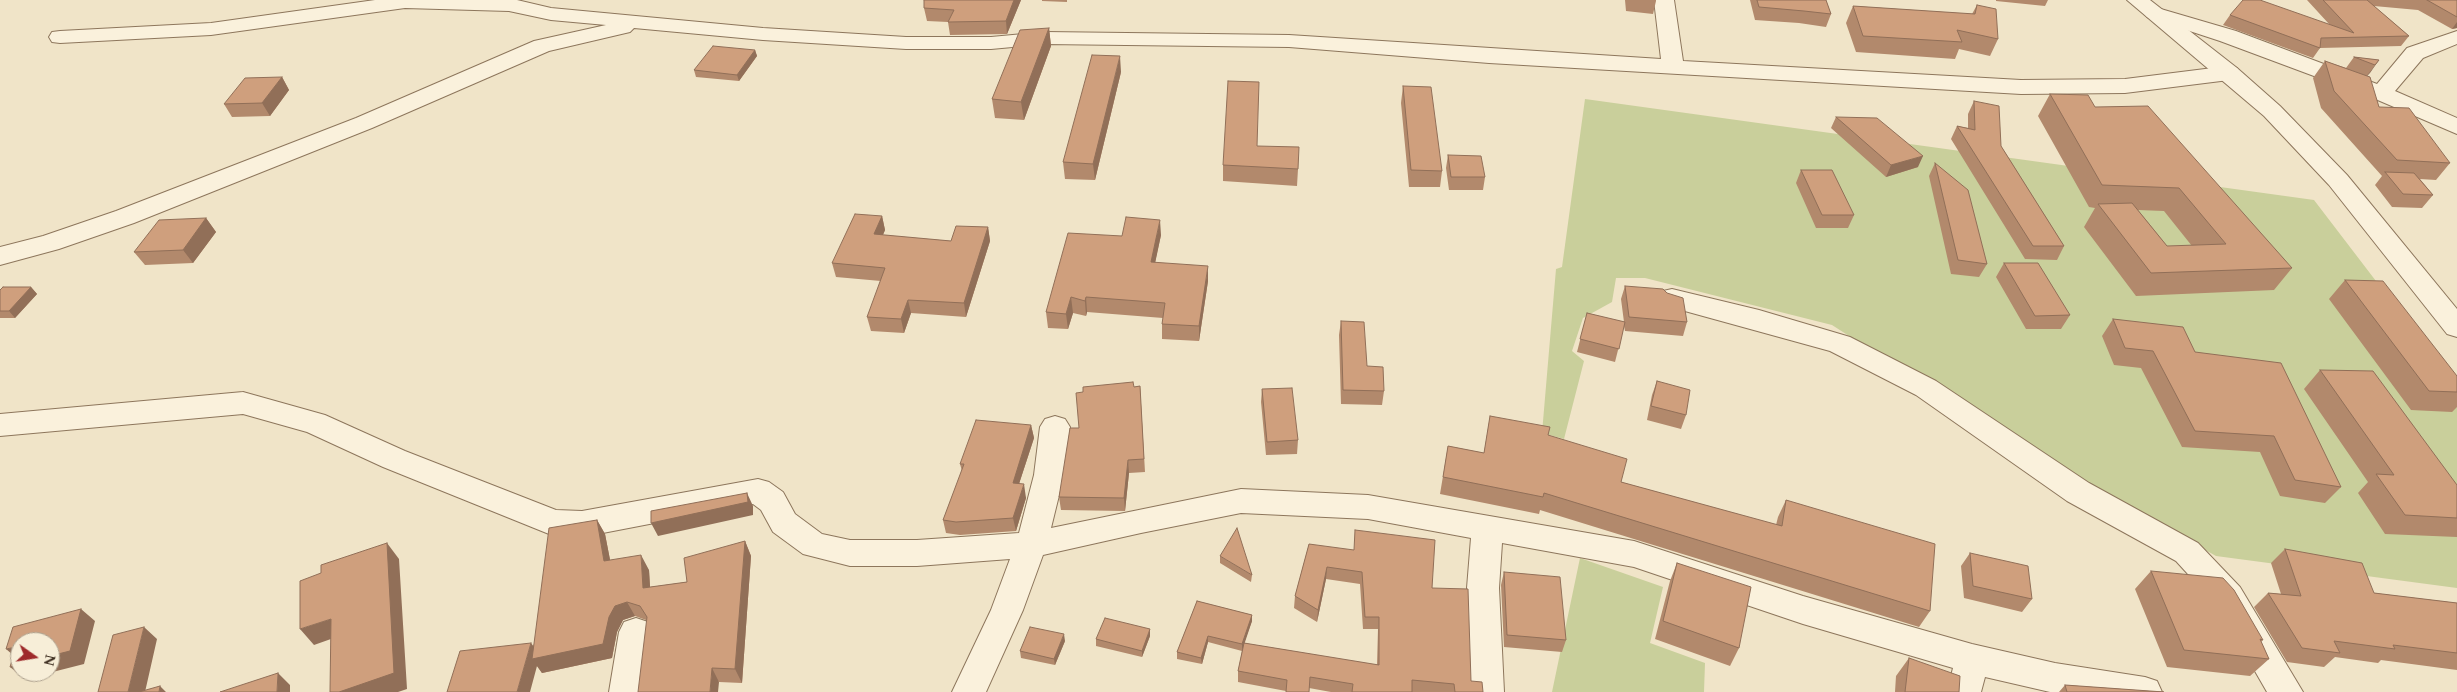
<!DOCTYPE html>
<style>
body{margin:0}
#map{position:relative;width:2457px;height:692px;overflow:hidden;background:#f0e4c8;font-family:Spectral,serif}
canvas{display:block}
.north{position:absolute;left:10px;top:632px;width:50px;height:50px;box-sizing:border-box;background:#f7eed8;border:1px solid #ada18e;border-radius:50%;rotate:103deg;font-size:14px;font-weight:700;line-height:20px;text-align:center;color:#3d2e20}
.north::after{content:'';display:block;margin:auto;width:18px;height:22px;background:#9e2a2b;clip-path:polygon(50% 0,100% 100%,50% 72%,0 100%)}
</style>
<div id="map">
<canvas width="2457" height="692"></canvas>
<div class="north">N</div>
</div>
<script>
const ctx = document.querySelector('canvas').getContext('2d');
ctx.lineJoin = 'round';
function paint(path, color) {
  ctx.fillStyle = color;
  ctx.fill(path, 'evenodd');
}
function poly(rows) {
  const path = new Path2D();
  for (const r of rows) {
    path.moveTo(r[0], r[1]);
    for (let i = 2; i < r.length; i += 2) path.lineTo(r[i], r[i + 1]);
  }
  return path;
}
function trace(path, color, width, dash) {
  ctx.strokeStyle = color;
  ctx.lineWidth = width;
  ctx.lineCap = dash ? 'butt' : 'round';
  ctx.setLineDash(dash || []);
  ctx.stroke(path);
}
const green = poly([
 [1585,99,2314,200,2457,387,2457,588,2216,556,2023,448,1832,325,1645,278,1616,278,1612,302,1583,318,1572,351,1584,361,1564,439,1542,433,1556,269,1562,267],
 [1580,558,1663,587,1650,643,1705,663,1704,692,1552,692]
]);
const minor = poly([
 [375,0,517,0,551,8,763,28,906,37,991,37,1045,32,1289,35,1661,59,1654,0,1674,0,1683,61,2021,80,2125,79,2229,66,2237,68,2240,73,2237,78,2229,80,2125,93,2021,94,1489,63,1289,47,1045,44,991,49,906,49,763,40,634,28,630,32,549,51,372,128,134,223,59,249,0,265,0,247,43,236,116,211,356,118,534,41,606,25,551,20,509,11,405,8,211,35,60,43,52,42,49,37,52,32,60,31,211,23,375,0],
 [2154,7,2236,31,2377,84,2407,48,2457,31,2457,44,2423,58,2395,91,2457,118,2457,134,2373,98,2220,41,2147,17,2144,13,2147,9,2154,7],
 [1672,289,1759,310,1850,337,1936,381,2089,483,2198,543,2240,587,2303,692,2267,692,2218,607,2176,561,2067,501,1916,395,1830,351,1663,305,1659,298,1663,291,1672,289],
 [243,392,325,415,405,451,556,510,582,511,758,479,769,482,783,492,795,514,822,534,850,540,917,540,1019,533,1034,475,1040,427,1045,419,1055,416,1065,419,1070,427,1064,475,1051,528,1241,489,1368,495,1634,541,1803,596,1972,644,2055,663,2145,677,2157,681,2162,692,2050,692,1985,677,1981,692,1947,692,1953,668,1803,624,1634,567,1502,543,1499,588,1504,692,1470,692,1467,588,1471,538,1368,519,1241,513,1141,533,1043,555,1023,610,986,692,952,692,991,610,1010,559,917,566,850,566,803,554,773,532,761,510,753,504,582,537,554,536,383,467,307,432,243,414,0,436,0,414,243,392],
 [636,618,648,622,653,632,643,692,609,692,619,632,624,622,636,618]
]);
const tertiary = poly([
 [2127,0,2150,0,2237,68,2280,106,2347,175,2457,309,2457,337,2447,334,2329,185,2264,116,2127,0]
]);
const wall = poly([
 [1021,0,1007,34,950,35,948,22,927,21,924,8],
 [1042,0,1067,0,1067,2,1042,1],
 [1625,0,1656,0,1656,1,1653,14,1626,11],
 [1750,0,1826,0,1831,14,1826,27,1799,23,1755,20],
 [1996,0,2048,0,2045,6,1996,1],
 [2307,0,2457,0,2457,28,2452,29,2418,10,2374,6,2409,36,2401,46,2320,48,2313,58,2223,25,2230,15,2329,24],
 [1977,5,1998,39,1990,56,1959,49,1955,59,1856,52,1846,23,1853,6,1972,14],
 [1049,28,1051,46,1024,120,995,118,992,99],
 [755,50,757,56,739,81,696,77,694,70],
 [2354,57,2379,60,2367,76,2379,107,2450,163,2436,180,2420,179,2433,195,2422,208,2392,207,2375,185,2382,176,2321,108,2313,78,2325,61,2346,68],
 [1121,72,1095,180,1065,179,1063,162],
 [282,77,289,90,270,116,232,117,224,104],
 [1403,86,1442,171,1440,187,1409,187,1401,103],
 [2050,94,2095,107,2292,268,2274,290,2136,296,2084,227,2095,208,2089,207,2038,116],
 [2138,210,2164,211,2192,246,2167,246],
 [1974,101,2001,146,2064,246,2057,260,2025,259,1951,139,1957,126,1968,128,1968,114],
 [1836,117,1918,167,1886,177,1831,128],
 [1257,146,1298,169,1297,186,1223,181,1223,165],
 [1448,155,1485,177,1483,190,1449,190,1446,168],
 [1935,163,1987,264,1979,277,1951,274,1929,176],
 [1801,170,1854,215,1848,228,1816,228,1796,183],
 [882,216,885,230,883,235,951,241,988,227,990,241,966,317,911,313,904,333,871,331,867,317,881,281,836,277,832,263],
 [206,218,216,232,193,263,145,265,134,252],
 [1161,235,1155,262,1208,281,1199,341,1162,339,1162,324,1163,318,1087,312,1086,316,1073,313,1068,329,1048,328,1046,312,1122,236],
 [2004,263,2070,315,2061,329,2026,329,1996,277],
 [2345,280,2457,376,2457,407,2452,412,2411,410,2329,299],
 [1625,286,1687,322,1683,336,1625,331,1624,326,1615,362,1577,352,1587,313,1624,322,1621,299],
 [31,287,37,294,15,318,0,318,0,290],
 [2113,319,2195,352,2341,487,2325,503,2280,496,2260,452,2182,447,2141,368,2114,365,2102,336],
 [1341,321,1367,366,1384,391,1382,405,1341,404,1339,335],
 [2320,370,2457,485,2457,537,2385,534,2358,493,2368,482,2304,389],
 [1657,381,1686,415,1681,429,1647,420,1652,395],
 [1140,386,1145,472,1129,473,1125,511,1061,510,1059,497,1079,428,1134,387],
 [1262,389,1298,440,1297,454,1266,455,1261,402],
 [1490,416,1548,435,1621,482,1776,525,1778,517,1786,500,1930,611,1919,627,1540,510,1539,514,1440,494,1448,446,1484,453],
 [1031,425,1034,438,1019,484,1026,498,1016,531,960,535,946,533,943,520,962,471,960,464],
 [597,520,605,534,610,560,649,570,650,587,687,582,745,541,751,556,742,683,719,682,646,620,635,616,623,620,617,632,612,658,542,673,537,666,533,646],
 [1309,544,1432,588,1471,681,1483,692,1331,692,1309,688,1286,691,1238,682,1238,671,1242,651,1208,642,1202,664,1177,659,1177,652,1197,601,1252,615,1252,621,1244,643,1377,665,1378,629,1363,629,1360,584,1326,579,1317,622,1294,608,1295,596],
 [2285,549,2374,593,2457,603,2457,670,2381,660,2378,663,2335,657,2324,667,2287,662,2254,607,2268,593,2281,594,2271,563],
 [1970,553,2032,599,2022,612,1964,598,1961,566],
 [1220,556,1252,575,1251,582,1220,563],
 [1677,563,1739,648,1730,666,1655,639,1670,581],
 [2151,571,2263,640,2261,642,2269,659,2250,676,2167,667,2135,589],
 [1504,572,1566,640,1562,652,1504,647,1501,585],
 [1150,636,1142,657,1096,646,1096,639],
 [1065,641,1055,665,1021,658,1020,651],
 [1909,658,1959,692,1895,692,1896,676],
 [2065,685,2164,692,2059,692]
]);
const shadedWall = poly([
 [1014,0,1021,0,1007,34,1006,21],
 [2457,22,2457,28,2452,29],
 [1049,28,1051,46,1024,120,1021,102],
 [755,50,757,56,739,81,737,75],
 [1120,56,1121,72,1095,180,1093,164],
 [2379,60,2370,73,2365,78,2375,65],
 [282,77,289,90,270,116,262,103],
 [1923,156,1918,167,1886,177,1891,165],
 [882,216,885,230,877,248,874,234],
 [206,218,216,232,193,263,183,250],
 [1160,220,1161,235,1152,278,1151,262],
 [988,227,990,241,966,317,964,303],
 [1208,266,1208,281,1199,341,1199,326],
 [31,287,37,294,15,318,9,311],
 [1071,297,1073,313,1068,329,1066,314],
 [1086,297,1087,312,1086,316,1085,301],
 [908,300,911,313,904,333,901,319],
 [1031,425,1034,438,1015,496,1013,483],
 [1128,460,1129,473,1125,511,1124,498],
 [1024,484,1026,498,1016,531,1013,518],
 [747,493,753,506,753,515,658,536,651,523],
 [597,520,605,534,613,575,604,561],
 [745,541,751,556,742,683,735,669],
 [387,543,399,559,407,689,398,692,339,692],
 [641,555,649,570,651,603,643,588],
 [1327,567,1326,579,1317,622,1318,610],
 [627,602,635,616,623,620,617,632,612,658,542,673,537,666,530,692,517,692,531,643,540,655,615,606],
 [81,609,95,621,84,664,25,679,10,667,20,664,20,672,50,672,50,656],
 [1252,615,1252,621,1242,651,1242,644],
 [331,619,345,634,314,645,300,629],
 [144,627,157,639,145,692,128,692],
 [1150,629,1150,636,1142,657,1142,651],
 [1064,634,1065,641,1055,665,1054,659],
 [1208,636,1208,642,1202,664,1201,658],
 [16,647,20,661,6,649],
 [712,668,719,682,718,692,710,692],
 [278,673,290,685,290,692,277,692],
 [160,686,166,692,159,692]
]);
const building = poly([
 [924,0,1014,0,1006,21,948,22,954,10,924,8,924,0],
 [1757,0,1826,0,1831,14,1804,11,1759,7,1757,0],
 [2243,0,2260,0,2354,33,2323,0,2367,0,2409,36,2321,38,2320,48,2230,15,2243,0],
 [2427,0,2457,0,2457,17,2427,0],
 [1977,5,1996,9,1998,39,1957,30,1962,42,1863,36,1853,6,1975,14,1977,5],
 [1049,28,1021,102,992,99,1020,30,1049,28],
 [713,46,755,50,737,75,694,70,713,46],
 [1092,55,1120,56,1093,164,1063,162,1092,55],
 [2354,57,2379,60,2375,65,2354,57],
 [2325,61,2370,77,2379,107,2409,108,2450,163,2397,160,2334,91,2325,61],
 [282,77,262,103,224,104,245,78,282,77],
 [1228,81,1259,82,1257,146,1299,147,1298,169,1223,165,1228,81],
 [1403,86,1431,87,1442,171,1411,170,1403,86],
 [2050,94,2088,95,2095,107,2148,106,2292,268,2151,273,2098,204,2132,203,2167,246,2226,244,2179,188,2102,185,2050,94],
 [1974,101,1999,106,2001,146,2064,246,2033,246,1957,126,1975,130,1974,101],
 [1836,117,1877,118,1923,156,1891,165,1836,117],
 [1448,155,1481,156,1485,177,1451,177,1448,155],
 [1935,163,1968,190,1987,264,1958,260,1935,163],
 [1801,170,1832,170,1854,215,1822,215,1801,170],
 [2385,172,2414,173,2433,195,2403,194,2385,172],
 [855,214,882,216,874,234,951,241,956,226,988,227,964,303,908,300,901,319,867,317,885,268,832,263,855,214],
 [1126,217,1160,220,1151,262,1208,266,1199,326,1162,324,1165,303,1086,297,1085,301,1071,297,1066,314,1046,312,1068,233,1122,236,1126,217],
 [206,218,183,250,134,252,159,220,206,218],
 [2004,263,2038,263,2070,315,2035,316,2004,263],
 [2345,280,2383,281,2457,376,2457,392,2429,391,2345,280],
 [1625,286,1663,289,1667,293,1683,298,1687,322,1629,317,1625,286],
 [3,287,31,287,9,311,0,311,0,290,3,287],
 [1587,313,1625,322,1619,349,1580,339,1587,313],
 [2113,319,2183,327,2195,352,2281,363,2341,487,2295,480,2274,436,2195,431,2153,351,2125,348,2113,319],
 [1341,321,1364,322,1367,366,1383,367,1384,391,1343,390,1341,321],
 [2320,370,2373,371,2457,485,2457,518,2405,515,2376,474,2394,475,2320,370],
 [1657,381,1690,390,1686,415,1651,406,1657,381],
 [1133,382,1134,387,1140,386,1144,459,1128,460,1124,498,1059,497,1070,428,1079,428,1076,393,1083,392,1083,387,1133,382],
 [1292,388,1298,440,1267,442,1262,389,1292,388],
 [1490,416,1550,427,1548,435,1627,459,1621,482,1782,526,1786,500,1935,544,1930,611,1544,493,1543,497,1443,477,1448,446,1484,453,1490,416],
 [976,420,1031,425,1013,483,1024,484,1013,518,956,522,943,520,964,464,960,464,976,420],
 [747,493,748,502,651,523,651,511,747,493],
 [597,520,604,561,641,555,643,588,687,582,684,558,745,541,735,669,712,668,710,692,638,692,647,617,640,606,627,602,615,606,609,617,603,644,532,659,549,528,597,520],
 [1237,528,1252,575,1220,556,1237,528],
 [1355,530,1435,540,1432,588,1468,589,1471,681,1482,682,1483,692,1455,692,1454,684,1412,680,1412,692,1352,692,1353,684,1310,677,1309,692,1286,692,1287,680,1238,671,1244,643,1379,665,1379,617,1365,617,1362,572,1327,567,1318,610,1295,596,1309,544,1354,550,1355,530],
 [387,543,394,673,339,692,330,692,331,619,300,629,300,581,321,573,321,565,387,543],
 [2285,549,2362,563,2374,593,2457,603,2457,653,2393,645,2395,649,2334,641,2340,653,2302,648,2268,593,2301,596,2285,549],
 [1970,553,2028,566,2032,599,1973,586,1970,553],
 [1677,563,1751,587,1739,648,1663,621,1677,563],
 [2151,571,2223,578,2234,590,2263,640,2260,639,2269,659,2184,650,2151,571],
 [1504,572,1560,577,1566,640,1507,635,1504,572],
 [1197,601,1252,615,1242,644,1208,636,1201,658,1177,652,1197,601],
 [81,609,70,651,50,656,50,642,20,642,20,664,10,667,16,647,6,649,13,627,81,609],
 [1105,618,1150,629,1142,651,1096,639,1105,618],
 [144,627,128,692,98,692,113,635,144,627],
 [1030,627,1064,634,1054,659,1020,651,1030,627],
 [531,643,517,692,447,692,460,651,531,643],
 [1909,658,1960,676,1959,692,1905,692,1909,658],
 [278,673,277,692,220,692,278,673],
 [2065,685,2164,692,2067,692,2065,685],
 [160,686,159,692,139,692,160,686]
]);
paint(green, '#c9cf9b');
trace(minor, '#8d765c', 2);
trace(tertiary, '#8d765c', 2);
paint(minor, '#faf1dc');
paint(tertiary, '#faf1dc');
paint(wall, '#b2896c');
paint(shadedWall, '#916f58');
paint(building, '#cf9f7d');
trace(building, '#916f58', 1);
</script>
